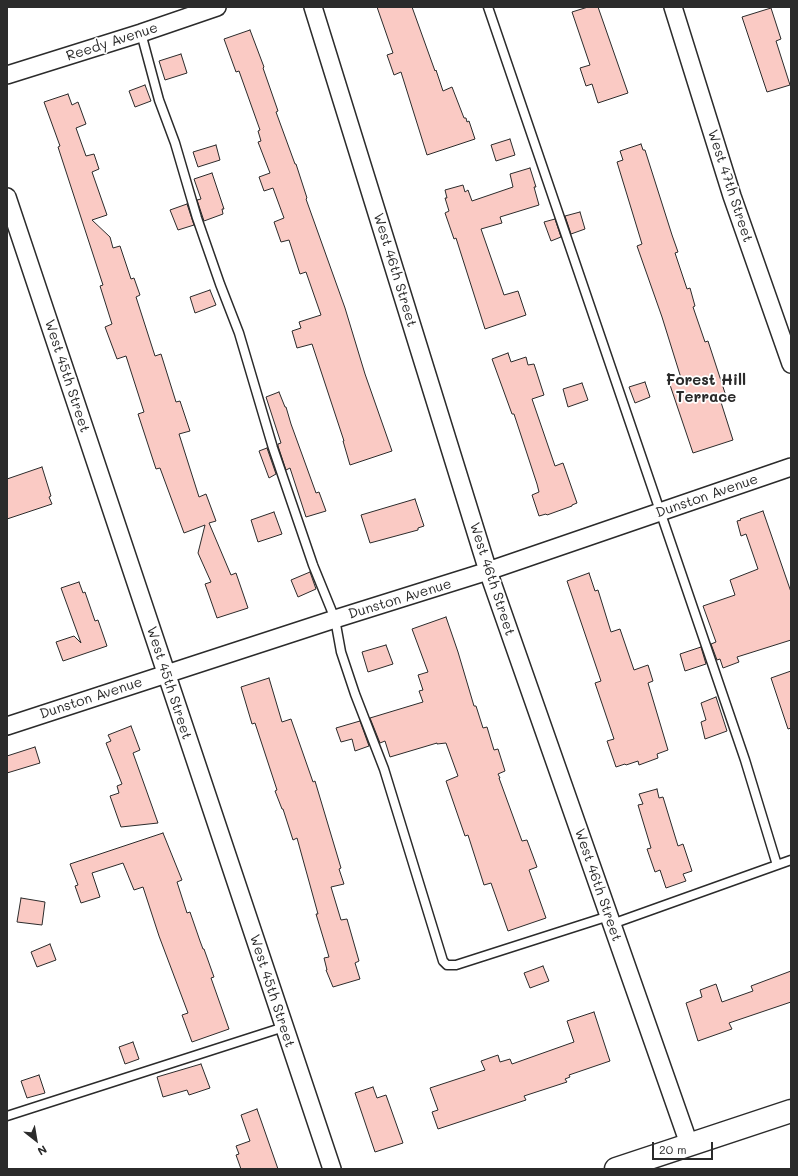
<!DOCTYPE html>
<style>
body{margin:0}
#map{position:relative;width:798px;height:1176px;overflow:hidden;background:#fff;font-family:Mali,sans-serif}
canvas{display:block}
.frame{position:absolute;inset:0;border:8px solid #2b2b2b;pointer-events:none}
.north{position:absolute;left:16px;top:1120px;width:40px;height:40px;-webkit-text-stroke:3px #fff;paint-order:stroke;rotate:149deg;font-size:11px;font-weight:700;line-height:16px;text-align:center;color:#2b2b2b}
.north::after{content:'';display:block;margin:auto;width:14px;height:18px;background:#2b2b2b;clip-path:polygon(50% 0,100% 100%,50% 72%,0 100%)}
.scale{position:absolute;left:652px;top:1142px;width:61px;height:18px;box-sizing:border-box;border:2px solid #2b2b2b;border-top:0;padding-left:5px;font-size:12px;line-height:14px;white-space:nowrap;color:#2b2b2b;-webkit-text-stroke:3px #fff;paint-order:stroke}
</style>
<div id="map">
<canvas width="798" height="1176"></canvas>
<div class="frame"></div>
<div class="north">N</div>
<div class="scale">20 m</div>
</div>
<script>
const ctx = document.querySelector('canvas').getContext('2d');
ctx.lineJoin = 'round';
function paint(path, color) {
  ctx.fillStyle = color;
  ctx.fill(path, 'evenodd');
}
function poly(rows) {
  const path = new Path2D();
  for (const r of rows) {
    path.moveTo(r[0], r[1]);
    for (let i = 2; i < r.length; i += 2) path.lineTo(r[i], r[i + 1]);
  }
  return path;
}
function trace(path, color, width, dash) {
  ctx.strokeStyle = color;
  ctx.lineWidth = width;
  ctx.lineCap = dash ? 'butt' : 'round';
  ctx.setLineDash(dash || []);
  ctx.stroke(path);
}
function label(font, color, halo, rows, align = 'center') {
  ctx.font = font + ' Mali,sans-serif';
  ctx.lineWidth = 3.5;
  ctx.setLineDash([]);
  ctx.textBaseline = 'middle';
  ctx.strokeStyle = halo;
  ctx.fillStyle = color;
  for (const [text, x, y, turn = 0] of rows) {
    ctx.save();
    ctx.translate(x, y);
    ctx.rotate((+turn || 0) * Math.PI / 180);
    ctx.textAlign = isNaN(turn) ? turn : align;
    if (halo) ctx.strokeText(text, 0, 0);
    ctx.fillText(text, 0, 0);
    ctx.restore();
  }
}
const building = poly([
 [377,7,412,7,435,71,436,70,443,91,452,87,464,118,466,118,467,122,469,121,475,139,427,155,401,72,394,75,387,55,393,53,377,7],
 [588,7,598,7,628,93,598,103,592,84,586,86,580,68,590,65,572,12,588,7],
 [771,8,781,39,776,41,790,85,767,92,742,17,771,8],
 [250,30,264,67,263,68,278,111,276,112,295,164,296,164,307,198,306,199,345,308,365,374,392,451,350,465,343,441,344,441,312,344,297,348,292,331,301,328,299,322,321,315,306,272,300,274,289,240,281,242,274,222,284,218,273,188,264,191,259,177,270,173,258,142,261,141,258,131,260,130,239,71,236,72,224,39,250,30],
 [181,54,187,73,165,80,159,61,181,54],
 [145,85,151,101,135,107,129,91,145,85],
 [68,94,72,105,78,102,86,124,76,128,86,156,94,154,99,169,92,172,107,215,92,220,110,237,113,248,120,246,131,279,134,278,140,295,136,297,155,356,161,354,176,402,180,401,190,431,179,434,199,497,206,494,216,521,209,523,231,575,236,573,248,608,217,618,205,584,211,582,198,553,205,525,184,533,160,468,156,469,138,414,144,412,126,356,117,359,105,327,112,324,100,286,103,285,58,147,60,146,44,102,68,94],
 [510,139,515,155,496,161,491,145,510,139],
 [641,144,643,150,645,150,672,235,678,252,675,253,687,289,690,288,695,306,693,307,705,342,708,341,725,393,719,396,733,440,693,453,669,382,681,378,662,317,637,246,642,244,617,162,623,160,620,151,641,144],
 [216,145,220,160,198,167,193,152,216,145],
 [530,168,536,187,534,187,539,205,500,217,502,223,481,229,504,295,518,291,526,315,485,329,456,238,454,239,445,213,449,211,445,198,447,198,445,190,463,185,465,192,468,190,472,201,513,187,510,174,530,168],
 [212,173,224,209,222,209,223,214,204,221,197,200,201,199,194,179,212,173],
 [187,204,194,225,178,230,170,210,187,204],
 [580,212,585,229,571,234,565,216,580,212],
 [555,219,561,237,551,241,544,222,555,219],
 [210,290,216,305,195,313,190,297,210,290],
 [508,353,511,362,526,357,528,365,534,364,544,395,532,399,555,466,563,463,577,503,572,505,572,506,547,515,546,514,539,516,532,495,539,492,537,484,514,414,512,414,492,359,508,353],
 [645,382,650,397,635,403,629,387,645,382],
 [582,383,588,400,568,407,563,389,582,383],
 [279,392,285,407,286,407,291,424,316,493,319,492,326,511,306,517,290,468,286,470,278,446,278,444,281,443,266,397,279,392],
 [267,448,276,474,269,478,259,451,267,448],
 [42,467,51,496,49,497,52,504,7,519,7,479,42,467],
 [415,499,424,526,418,528,418,530,370,543,361,515,415,499],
 [763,511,791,592,791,640,737,657,739,662,723,668,720,659,717,660,711,644,716,642,703,606,735,595,730,580,758,569,746,534,741,536,737,521,741,520,740,519,763,511],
 [274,512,282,534,258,542,251,520,274,512],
 [310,572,316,589,298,597,291,580,310,572],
 [589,573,595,591,598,590,611,632,620,629,634,670,648,665,653,681,648,683,668,750,657,754,658,758,639,765,638,761,626,765,625,764,616,767,607,741,614,739,595,683,601,681,567,581,589,573],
 [79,582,83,593,85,592,95,621,98,620,107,646,63,661,56,642,74,636,81,643,61,588,79,582],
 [446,617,458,652,474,706,476,706,483,728,487,727,494,750,498,749,505,771,498,774,500,778,499,778,522,841,527,840,537,867,529,870,546,918,508,931,491,883,484,885,468,835,465,836,446,781,458,776,446,743,437,744,437,743,390,757,385,741,380,743,370,718,423,702,419,691,423,690,418,675,428,672,412,629,446,617],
 [386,645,393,664,368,672,362,652,386,645],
 [701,647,706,664,685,671,680,654,701,647],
 [791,671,791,728,788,729,771,678,791,671],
 [269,678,282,722,291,719,313,782,315,781,341,868,339,869,344,884,331,887,341,920,347,919,359,961,355,963,360,979,333,987,326,970,327,970,324,958,329,957,316,914,318,914,297,838,293,840,283,809,282,809,275,791,277,790,255,723,252,724,241,687,269,678],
 [716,697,727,731,705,739,701,722,706,720,701,703,716,697],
 [360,721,369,746,355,751,352,739,341,742,336,728,360,721],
 [131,726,140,750,133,753,158,823,121,827,110,796,119,793,117,786,122,784,106,743,111,741,108,735,131,726],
 [35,747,40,763,7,773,7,756,35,747],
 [657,789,659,798,663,797,678,846,683,844,692,871,683,874,686,881,666,888,660,870,655,872,647,849,651,848,638,805,643,804,639,794,657,789],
 [163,833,182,880,177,882,187,913,190,912,200,941,203,949,204,949,214,977,211,978,229,1029,192,1042,182,1015,188,1013,159,936,143,887,134,890,123,863,92,873,100,897,81,903,75,886,78,885,70,864,163,833],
 [21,898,45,902,42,925,17,922,21,898],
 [50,944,56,960,37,967,31,952,50,944],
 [543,966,549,981,530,988,524,973,543,966],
 [791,971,791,1002,729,1023,732,1029,698,1041,686,1003,702,997,700,990,716,984,722,1002,753,991,751,986,791,971],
 [594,1012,610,1061,569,1075,570,1077,565,1079,567,1082,524,1096,526,1100,438,1129,432,1112,438,1110,430,1088,485,1070,481,1061,498,1055,500,1062,510,1059,512,1064,574,1042,567,1021,594,1012],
 [133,1042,139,1059,125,1064,119,1047,133,1042],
 [201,1064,210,1088,189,1095,187,1090,163,1097,157,1077,201,1064],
 [39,1075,45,1093,27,1098,21,1081,39,1075],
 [373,1087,377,1098,386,1095,403,1143,375,1152,355,1093,373,1087],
 [257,1109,278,1169,241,1169,236,1155,239,1154,236,1146,250,1141,241,1115,257,1109]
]);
const lane = poly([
 [488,7,745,760,777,865],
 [141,33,159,100,175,143,197,218,220,284,239,333,273,448,313,565,335,619,341,652,355,694,384,769,443,961,447,965,456,965,609,916],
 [612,924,791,860],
 [7,1116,284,1027]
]);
const street = poly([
 [313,7,488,571,689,1144],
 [673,7,732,196,791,364],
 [7,75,141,33,217,7],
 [7,197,332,1169],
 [7,726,335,619,488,571,791,467]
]);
const secondary = poly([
 [616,1169,791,1111]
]);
const streetNames = [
 ["Reedy Avenue",112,42,-18],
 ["West 47th Street",730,186,72],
 ["West 46th Street",395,270,73],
 ["West 45th Street",67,376,72],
 ["Dunston Avenue",707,496,-19],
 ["West 46th Street",492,579,72],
 ["Dunston Avenue",400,599,-17],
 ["West 45th Street",169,683,72],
 ["Dunston Avenue",91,698,-18],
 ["West 46th Street",598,885,71],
 ["West 45th Street",272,991,72]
];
const neighbourhoodNames = [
 ["Forest Hill",706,380],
 ["Terrace",706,397]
];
paint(building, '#facac4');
trace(building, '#2b2b2b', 1);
trace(lane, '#2b2b2b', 11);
trace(street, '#2b2b2b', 20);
trace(secondary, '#2b2b2b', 25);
trace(lane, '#fff', 8);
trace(street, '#fff', 17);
trace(secondary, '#fff', 22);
label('14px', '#2b2b2b', '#fff', streetNames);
label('bold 15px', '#2b2b2b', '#fff', neighbourhoodNames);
</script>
